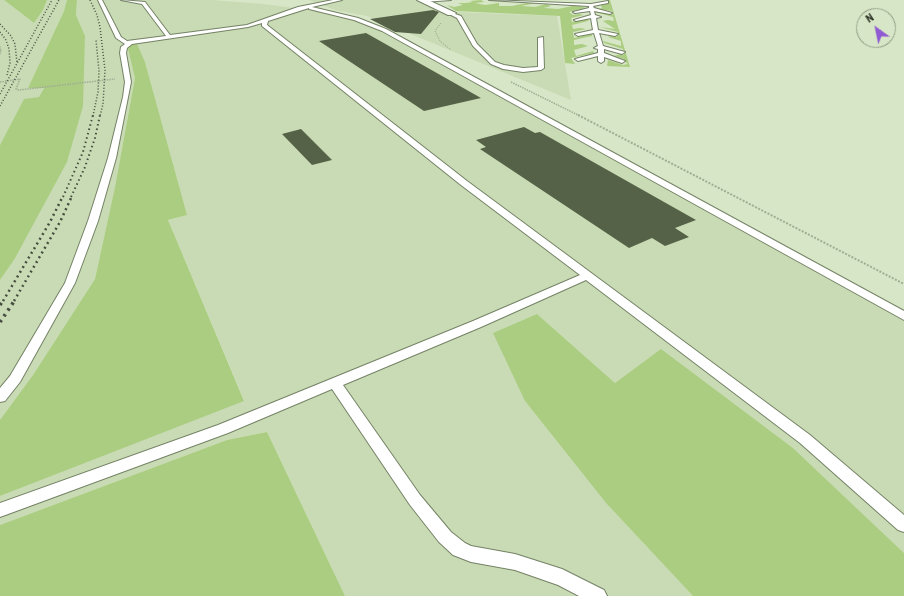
<!DOCTYPE html>
<style>
body{margin:0}
#map{position:relative;width:904px;height:596px;overflow:hidden;background:#d7e6c6;font-family:"Roboto Condensed",sans-serif}
canvas{display:block}
.north{position:absolute;left:856px;top:8px;width:40px;height:40px;box-sizing:border-box;background:#d7e6c6;border:1px solid #929d85;border-radius:50%;rotate:327deg;font-size:11px;font-weight:700;line-height:16px;text-align:center;color:#2a3024}
.north::after{content:'';display:block;margin:auto;width:14px;height:18px;background:#8f5ad2;clip-path:polygon(50% 0,100% 100%,50% 72%,0 100%)}
</style>
<div id="map">
<canvas width="904" height="596"></canvas>
<div class="north">N</div>
</div>
<script>
const ctx = document.querySelector('canvas').getContext('2d');
ctx.lineJoin = 'round';
function paint(path, color) {
  ctx.fillStyle = color;
  ctx.fill(path, 'evenodd');
}
function poly(rows) {
  const path = new Path2D();
  for (const r of rows) {
    path.moveTo(r[0], r[1]);
    for (let i = 2; i < r.length; i += 2) path.lineTo(r[i], r[i + 1]);
  }
  return path;
}
function trace(path, color, width, dash) {
  ctx.strokeStyle = color;
  ctx.lineWidth = width;
  ctx.lineCap = dash ? 'butt' : 'round';
  ctx.setLineDash(dash || []);
  ctx.stroke(path);
}
const built = poly([
 [0,0,4,0,34,23,43,10,47,0,67,0,64,11,28,88,44,87,39,97,24,100,0,145],
 [77,0,212,0,263,4,325,12,351,18,372,26,904,319,904,553,793,448,661,350,615,383,537,314,525,401,606,503,693,596,345,596,267,432,227,440,0,525,0,496,244,400,168,220,187,215,145,62,136,44,128,49,135,78,115,187,95,279,33,375,0,420,0,280,14,260,83,71,85,36,76,15],
 [309,0,428,0,455,12,557,16,571,100,367,16,335,10]
]);
const green = poly([
 [4,0,47,0,43,10,34,23],
 [67,0,77,0,76,15,85,36,83,106,67,162,14,260,0,280,0,145,24,99,39,97,44,88,28,88,64,11],
 [481,0,484,2,475,3,485,5,499,3,499,6,512,6,532,2,536,3,521,6,535,7,546,4,551,6,544,8,558,9,577,5,586,8,569,12,573,15,579,14,584,15,571,18,572,22,589,19,588,21,572,25,573,29,580,28,586,29,573,32,574,38,592,34,592,36,574,40,574,45,582,44,588,46,574,50,576,56,593,51,594,53,571,58,575,64,565,63,560,16,456,11,447,5,454,7,463,5,458,3,466,3,473,2,470,1],
 [607,0,610,0,630,67,607,66,608,60,623,65,628,64,624,61,624,59,614,56,620,54,624,55,623,49,604,43,603,41,621,46,621,41,608,37,613,35,617,37,618,32,600,27,615,29,603,21,608,20,614,21,613,17,595,12,596,11,613,15,612,11,599,9,602,8,601,5,609,3],
 [137,44,145,62,187,215,168,220,244,401,0,496,0,420,33,375,95,279,115,187,135,78,128,49,130,45],
 [537,314,615,383,661,349,793,448,904,553,904,596,693,596,606,503,525,401,493,333],
 [267,432,345,596,0,596,0,525,227,440]
]);
const building = poly([
 [433,10,439,12,421,34,395,32,370,19],
 [366,33,481,98,424,111,319,41],
 [524,127,535,133,540,132,696,220,675,228,689,237,665,246,652,238,629,248,480,149,486,147,476,140],
 [301,129,332,160,312,165,282,134]
]);
const pathFar2 = poly([
 [441,23,435,31,440,41,451,50],
 [0,46,1,51]
]);
const pathFar1 = poly([
 [0,54,1,50],
 [0,82,20,79,16,89,19,90,115,79],
 [511,82,580,116]
]);
const path = poly([
 [578,115,904,284]
]);
const service = poly([
 [98,0,102,0,121,37,127,41,166,36,142,4,121,0,145,2,170,35,247,25,298,7,333,0,342,0,312,7,358,18,386,29,904,311,904,320,382,31,354,20,309,9,309,8,268,21,267,25,467,181,810,435,904,515,904,532,898,530,800,443,586,280,481,327,343,385,420,495,451,532,465,543,471,546,515,554,562,569,604,590,607,596,579,596,558,585,515,570,471,562,453,555,439,542,410,505,332,389,228,433,0,517,0,503,218,425,473,321,580,275,461,185,262,26,262,23,248,27,132,44,127,48,126,53,131,82,116,158,98,221,75,283,20,382,5,401,0,402,0,388,10,376,65,283,88,221,108,158,123,97,125,82,120,53,121,47,125,44,116,38,98,0],
 [421,0,451,0,423,2,421,0],
 [489,0,591,4,608,1,608,3,593,6,594,8,612,13,610,14,594,11,595,15,601,17,596,18,598,30,618,34,615,36,599,33,600,36,603,46,625,52,622,54,604,49,604,53,625,61,622,63,604,57,604,61,601,63,598,61,598,56,578,61,575,59,598,53,598,49,594,48,598,46,594,33,578,36,575,34,593,30,591,18,576,21,574,20,591,15,590,11,575,13,573,12,589,8,589,6,489,0],
 [449,12,461,16,477,44,495,62,504,65,523,68,538,67,538,38,543,37,544,68,541,70,523,72,503,69,491,64,473,46,457,18,449,14,449,12]
]);
const minor = poly([
 [417,0,428,0,456,13,454,15,448,15,417,0]
]);
const railFar3 = poly([
 [90,0,97,15,100,27,105,70,103,104,100,116],
 [0,24,11,36,15,44,17,63],
 [0,32,6,40,9,49,10,63,7,75],
 [0,94,52,0],
 [0,106,59,0],
 [93,116,98,92,99,71,96,40]
]);
const railFar2 = poly([
 [63,197,83,152,93,115],
 [71,197,85,167,95,138,100,115]
]);
const railFar1 = poly([
 [3,301,50,222,63,196],
 [14,301,60,222,72,196]
]);
const rail = poly([
 [0,305,3,300],
 [0,322,15,300]
]);
paint(built, '#c9dbb5');
paint(green, '#abcd81');
paint(building, '#556247');
trace(service, '#748265', 2);
trace(minor, '#748265', 2);
trace(pathFar2, '#a1ad94', 1, [1.5, 1]);
trace(pathFar1, '#a1ad94', 1.5, [1.5, 1]);
trace(path, '#a1ad94', 2, [2, 1.5]);
paint(service, '#fff');
paint(minor, '#fff');
trace(railFar3, '#474e3f', 1.5, [1, 2]);
trace(railFar2, '#474e3f', 2, [1.5, 3]);
trace(railFar1, '#474e3f', 2.5, [2, 3.5]);
trace(rail, '#474e3f', 3.5, [2.5, 4.5]);
</script>
